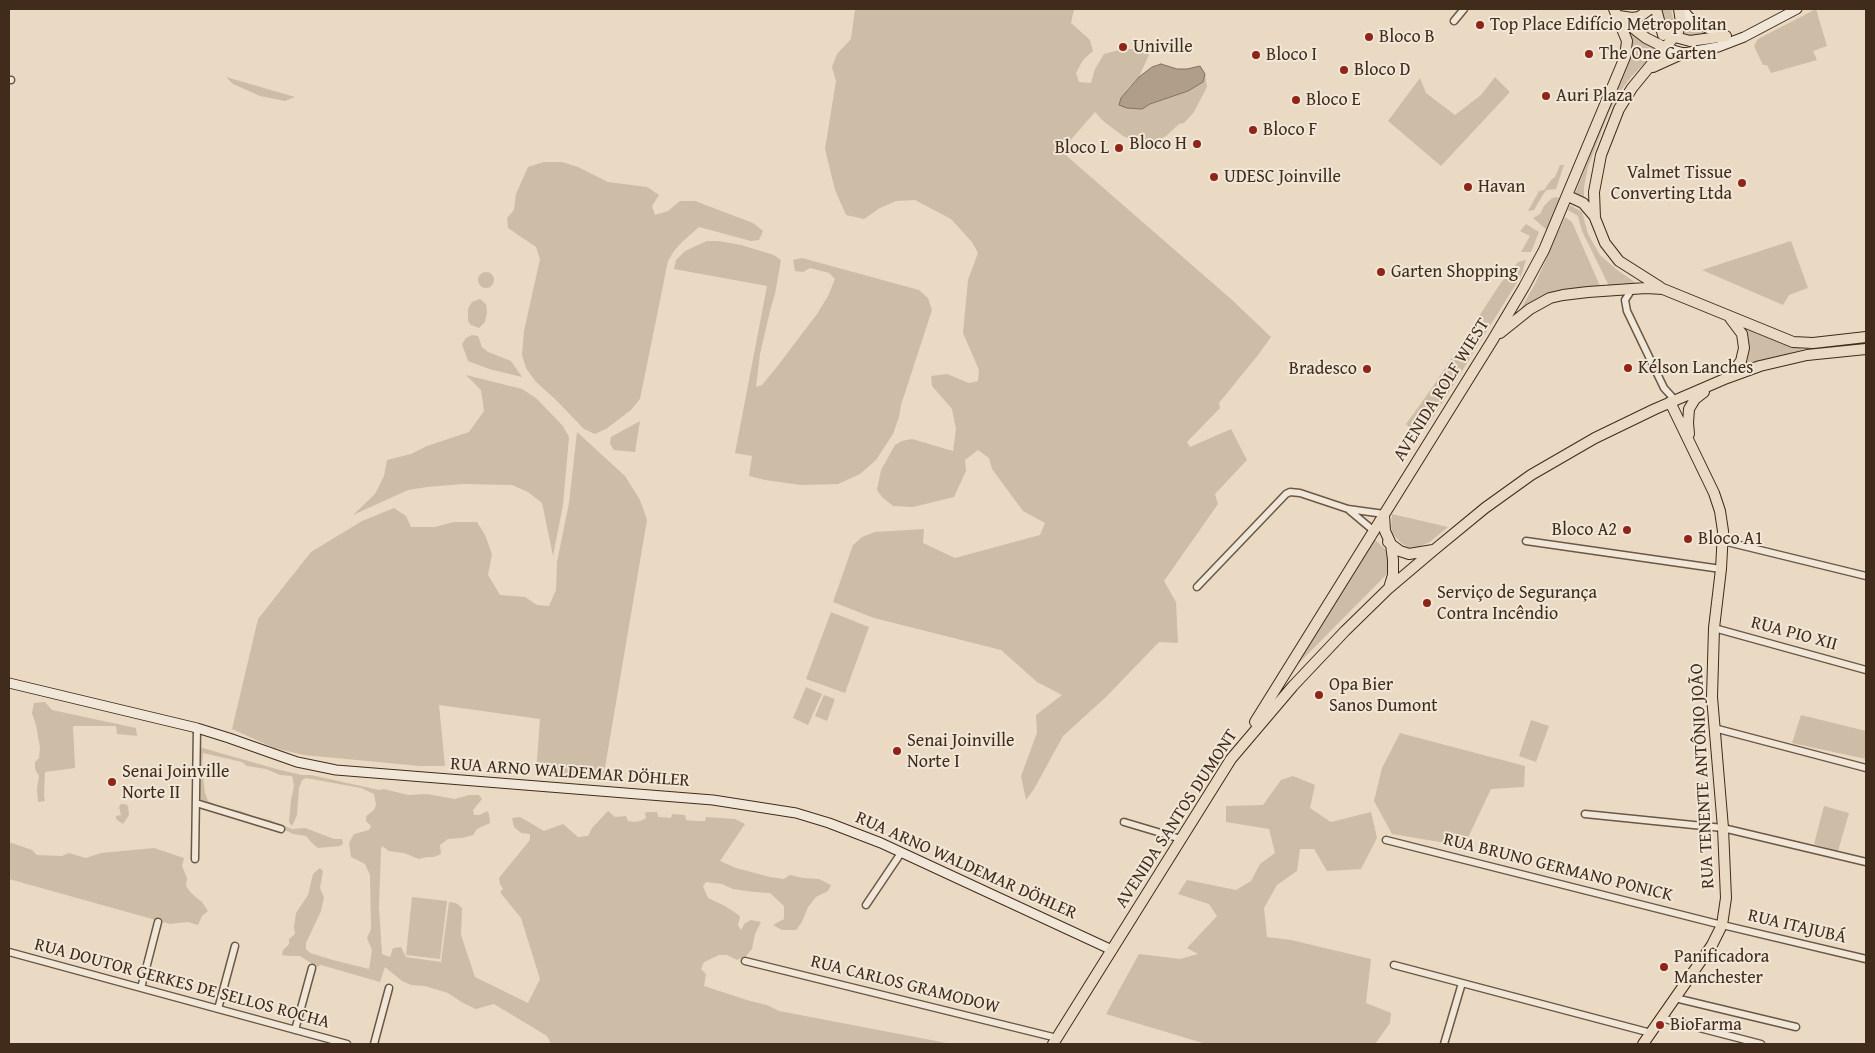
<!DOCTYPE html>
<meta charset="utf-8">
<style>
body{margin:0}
#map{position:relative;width:1875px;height:1053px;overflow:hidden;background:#eadac3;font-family:"Gentium Book Plus",serif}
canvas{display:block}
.frame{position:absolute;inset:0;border:10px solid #412b1a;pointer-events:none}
</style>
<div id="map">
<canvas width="1875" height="1053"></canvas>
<div class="frame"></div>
</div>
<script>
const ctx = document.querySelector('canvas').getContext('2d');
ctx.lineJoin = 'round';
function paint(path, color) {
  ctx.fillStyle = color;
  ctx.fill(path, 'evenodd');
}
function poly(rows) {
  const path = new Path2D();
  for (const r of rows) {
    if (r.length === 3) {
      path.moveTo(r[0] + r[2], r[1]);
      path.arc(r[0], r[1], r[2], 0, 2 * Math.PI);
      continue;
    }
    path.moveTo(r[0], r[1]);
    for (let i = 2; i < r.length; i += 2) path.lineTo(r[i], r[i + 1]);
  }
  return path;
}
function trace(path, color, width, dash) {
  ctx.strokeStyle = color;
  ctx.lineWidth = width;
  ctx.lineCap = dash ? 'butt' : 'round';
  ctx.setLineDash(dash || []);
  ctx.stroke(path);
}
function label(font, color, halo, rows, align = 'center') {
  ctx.font = font + ' "Gentium Book Plus",serif';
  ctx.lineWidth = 4;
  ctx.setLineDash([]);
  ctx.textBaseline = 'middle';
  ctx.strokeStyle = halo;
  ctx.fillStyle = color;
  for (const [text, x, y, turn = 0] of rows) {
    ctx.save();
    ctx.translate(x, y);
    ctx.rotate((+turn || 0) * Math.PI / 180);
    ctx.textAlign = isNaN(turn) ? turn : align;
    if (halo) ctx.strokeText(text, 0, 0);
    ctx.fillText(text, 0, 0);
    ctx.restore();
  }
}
const green = poly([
 [855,9,1074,9,1071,23,1090,40,1093,51,1083,60,1076,73,1079,82,1091,83,1095,69,1104,54,1123,49,1135,49,1146,46,1151,50,1139,77,1127,90,1142,109,1150,104,1188,91,1203,82,1205,74,1207,87,1194,112,1184,123,1179,124,1166,136,1153,143,1141,143,1123,136,1102,120,1095,112,1061,151,1231,299,1271,337,1258,355,1219,403,1220,408,1187,442,1190,447,1231,429,1247,460,1215,494,1218,504,1164,581,1176,602,1178,643,1159,642,1106,697,1063,736,1034,789,1026,800,1021,776,1037,733,1036,715,1062,695,1037,682,1001,650,874,618,833,602,853,545,862,537,875,532,924,529,923,543,955,558,1040,535,1045,523,1023,511,992,469,989,458,978,450,965,460,966,471,954,497,913,507,893,506,882,497,877,490,881,470,895,445,902,441,912,439,953,451,956,429,952,409,932,386,931,376,947,374,969,383,978,381,979,370,963,333,968,280,978,253,972,242,951,219,915,200,896,201,880,208,864,219,846,215,835,190,825,149,836,81,832,67,837,54,851,39],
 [1659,9,1671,9,1674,22,1672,30,1667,31],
 [1816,9,1827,46,1813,51,1817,60,1771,73,1767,65,1763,65,1754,46,1758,39],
 [1686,16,1716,35,1683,37],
 [1630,31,1657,50,1631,77,1622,89,1609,112,1588,167,1584,187,1584,201,1574,196,1629,57],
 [226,77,295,97,285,101,260,96,233,84],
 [1495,77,1510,92,1441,166,1388,121,1420,78,1426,93,1455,115,1481,95],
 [544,162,562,162,578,167,608,182,647,187,659,195,652,206,655,215,668,211,680,201,695,201,753,223,763,231,759,240,751,241,699,227,682,242,674,251,668,261,640,399,631,410,606,429,595,434,584,429,555,399,536,382,526,368,522,355,524,331,540,259,536,247,508,228,507,218,514,210,516,194,528,167],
 [1560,165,1564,165,1556,189,1547,190,1544,193,1534,210,1528,211,1539,191,1544,190,1551,180,1555,177],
 [1557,197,1561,200,1548,231,1533,218,1540,214,1544,206,1552,198],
 [1570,205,1582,212,1588,234,1600,255,1616,269,1636,283,1609,286,1582,231,1578,216,1568,210],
 [1565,217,1572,222,1600,286,1577,289,1522,311,1520,310,1535,284],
 [1526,224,1539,232,1531,252,1521,252,1530,236,1520,231],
 [707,241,718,241,741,245,774,255,781,260,775,294,770,311,760,354,756,387,762,385,776,368,817,314,828,296,835,279,829,273,810,268,803,272,795,271,793,260,802,258,919,290,928,298,932,310,901,405,899,417,893,434,876,460,860,474,838,484,801,485,765,480,749,476,752,456,735,453,767,286,674,269,676,260,685,251],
 [1791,241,1808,288,1789,295,1783,305,1702,270],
 [1526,260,1521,276,1426,429,1410,428,1406,424,1432,388,1500,284,1518,262],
 [486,280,8],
 [480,299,486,304,487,312,485,322,479,328,471,325,468,321,468,309,472,302],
 [1743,327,1787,345,1804,349,1741,367],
 [472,335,478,336,482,347,488,352,511,361,522,377,489,369,468,361,462,344,466,338],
 [466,375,522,389,536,398,563,426,569,437,563,505,553,556,542,503,528,492,512,485,463,484,427,487,408,490,353,515,375,494,384,476,387,460,411,454,427,446,469,432,484,411,481,390],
 [640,421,635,452,614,450,610,444,611,437],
 [577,432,625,476,640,500,647,520,603,779,536,773,540,719,439,705,445,766,420,766,304,755,274,748,232,729,258,619,311,552,362,521,394,508,406,516,411,527,435,527,454,522,477,522,485,535,492,554,488,575,500,595,525,597,537,605,549,606,556,590,557,562,569,503],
 [1392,514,1448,527,1430,542,1415,548,1408,547,1402,544,1392,533,1391,526],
 [1373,538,1385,549,1388,555,1389,568,1386,575,1295,667],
 [831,612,869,627,845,693,806,679],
 [806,687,822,694,808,725,793,718],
 [824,695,835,699,827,721,815,716],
 [45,702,52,710,136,728,137,736,117,734,116,726,73,726,75,768,45,772,44,795,45,801,38,802,37,788,39,776,35,769,35,762,39,758,40,748,36,725,32,713,34,703],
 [1801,715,1866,731,1866,759,1792,743],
 [1531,720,1549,726,1536,762,1519,756],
 [1400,733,1525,766,1524,787,1491,789,1464,846,1392,834,1374,801,1382,768],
 [199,747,280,770,302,775,311,775,379,790,384,789,408,795,427,794,455,799,469,795,479,795,482,799,473,810,474,815,480,815,487,811,489,814,490,823,477,829,473,835,462,838,448,839,440,845,441,854,434,857,427,857,419,859,404,853,389,851,382,846,381,849,379,907,382,954,390,957,393,948,401,947,406,957,441,962,449,902,456,903,462,908,461,935,475,977,528,1003,540,979,521,918,500,892,503,889,500,884,499,878,503,873,530,840,530,834,521,833,514,827,512,818,520,817,544,831,563,824,578,837,588,836,592,828,608,811,615,817,626,816,628,821,635,822,643,820,646,818,645,813,648,812,657,812,658,817,671,818,672,814,685,815,686,820,697,821,705,821,706,817,735,819,745,824,720,861,736,868,770,877,784,879,790,875,803,878,819,879,831,885,828,891,816,897,808,907,802,922,796,930,782,930,773,925,784,919,784,906,770,893,754,892,733,889,722,884,706,882,703,886,708,898,725,906,740,916,738,925,741,930,745,923,751,920,761,922,755,934,752,949,746,956,737,960,727,955,719,955,704,962,701,969,706,974,704,986,750,1001,767,1005,779,1011,952,1044,551,1044,547,1036,494,1004,476,1009,463,1003,448,993,425,986,411,985,402,981,385,967,380,982,321,965,317,967,300,956,288,956,282,955,283,950,289,944,289,939,295,934,294,927,296,913,308,895,313,874,320,868,323,871,320,888,324,898,321,911,306,943,306,949,310,953,333,960,369,969,372,950,367,938,371,929,370,875,365,864,351,857,349,843,354,834,369,830,371,826,366,821,366,816,374,810,376,805,374,794,361,788,306,778,302,780,299,788,297,815,292,826,289,822,291,800,294,786,292,776,280,775,266,769,247,766,242,762,203,753,202,769,205,793,208,801,225,808,241,811,253,816,270,820,292,829,305,828,334,839,342,839,343,844,340,846,318,848,312,843,306,836,293,834,283,829,205,804,200,799,199,792],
 [1293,776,1315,785,1310,808,1331,822,1371,812,1377,838,1361,869,1327,871,1314,849,1300,849,1297,871,1277,885,1264,908,1267,937,1291,940,1371,959,1366,1003,1391,1013,1390,1023,1375,1044,1206,1044,1106,1014,1139,954,1180,959,1198,954,1187,948,1217,916,1209,904,1178,894,1187,880,1236,890,1251,881,1260,864,1275,853,1269,829,1226,822,1226,806,1263,805,1281,780],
 [121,804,125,804,128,806,129,815,123,824,116,819,116,816,121,815,119,807],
 [1824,806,1849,813,1838,851,1814,844],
 [9,842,32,850,37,855,62,856,69,853,86,858,101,853,154,848,184,858,182,866,187,878,186,886,191,893,202,902,208,911,202,916,198,925,188,922,170,924,9,879],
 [412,897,447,901,440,959,406,955]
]);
const water = poly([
 [1161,64,1177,69,1187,69,1200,66,1205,74,1203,82,1188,91,1150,104,1142,109,1127,108,1119,105,1121,98,1139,77,1152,67,1161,64]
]);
const street = poly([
 [1454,21,1464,9],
 [9,80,11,80],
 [1632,289,1625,300,1627,311,1664,388,1675,400],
 [1349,510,1374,531],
 [1526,541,1721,569],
 [1723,541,1866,576],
 [1197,587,1286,494,1290,492,1300,493,1348,509,1384,514],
 [1714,628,1866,670],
 [1714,728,1866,768],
 [196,803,281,829],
 [1585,814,1723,828,1866,862],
 [1124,822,1181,839],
 [1386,840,1714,923,1866,959],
 [195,859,197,728],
 [866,905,901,853],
 [9,952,347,1044],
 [745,961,1057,1038],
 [1394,965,1651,1033],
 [141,988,158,922],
 [1675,998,1796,1027],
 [218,1009,235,946],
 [1661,1018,1761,1044],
 [295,1030,312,968],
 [374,1044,389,988],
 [1444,1044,1462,983]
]);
const secondary = poly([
 [1683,9,1688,16,1700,25,1726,36],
 [1666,48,1684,53,1718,47,1744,37,1797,9],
 [9,683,197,728,229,738,297,762,336,770,713,800,796,813,829,823,881,843,1112,950]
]);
const primary = poly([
 [1656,9,1663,35],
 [1619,16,1632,18,1639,17,1650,9],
 [1619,17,1646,38,1666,48],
 [1662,28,1675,37,1690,41,1726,36],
 [1653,67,1684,53],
 [1568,196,1583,203,1595,217],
 [1660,287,1619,261,1605,243,1595,218,1594,192,1601,155,1619,109,1632,88,1678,32,1681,22,1679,9],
 [1500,333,1530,309,1550,298,1563,295,1588,292,1646,288,1663,289,1793,342,1813,343,1866,337],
 [1729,377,1741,361,1744,348,1742,334,1730,318],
 [1689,434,1688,423,1689,409,1695,399,1704,392],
 [1384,515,1385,531,1391,544,1393,560,1393,575,1389,588],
 [1388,542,1400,551,1409,554,1433,550],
 [1255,722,1492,341,1524,287,1544,250,1625,57,1627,41,1614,9],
 [1053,1044,1231,759,1293,686,1345,631,1388,589,1434,550,1485,508,1531,475,1595,438,1655,409,1727,378,1760,366,1807,355,1866,349],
 [1643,1044,1712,945,1722,925,1726,898,1723,828,1712,697,1714,628,1721,569,1723,531,1720,511,1714,493,1670,402]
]);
const markers = [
 [1480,25,5,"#8f2418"],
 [1369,37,5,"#8f2418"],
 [1123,47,5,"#8f2418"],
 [1589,54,5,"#8f2418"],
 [1256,55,5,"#8f2418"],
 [1344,70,5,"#8f2418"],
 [1546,96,5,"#8f2418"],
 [1296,100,5,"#8f2418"],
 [1253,130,5,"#8f2418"],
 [1197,144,5,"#8f2418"],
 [1119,148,5,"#8f2418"],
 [1214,177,5,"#8f2418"],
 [1742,183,5,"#8f2418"],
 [1468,187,5,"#8f2418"],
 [1381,272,5,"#8f2418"],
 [1628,368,5,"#8f2418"],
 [1367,369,5,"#8f2418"],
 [1627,530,5,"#8f2418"],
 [1688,539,5,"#8f2418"],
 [1427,603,5,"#8f2418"],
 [1319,695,5,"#8f2418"],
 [897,751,5,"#8f2418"],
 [112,782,5,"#8f2418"],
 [1664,967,5,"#8f2418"],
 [1660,1025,5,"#8f2418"]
];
const poiNames = [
 ["Top Place Edifício Metropolitan",1490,25],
 ["Bloco B",1379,37],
 ["Univille",1133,47],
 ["The One Garten",1599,54],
 ["Bloco I",1266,55],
 ["Bloco D",1354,70],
 ["Auri Plaza",1556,96],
 ["Bloco E",1306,100],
 ["Bloco F",1263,130],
 ["Bloco H",1187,144,"right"],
 ["Bloco L",1109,148,"right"],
 ["Valmet Tissue",1732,173,"right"],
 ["Converting Ltda",1732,194,"right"],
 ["UDESC Joinville",1224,177],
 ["Havan",1478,187],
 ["Garten Shopping",1391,272],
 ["Kélson Lanches",1638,368],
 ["Bradesco",1357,369,"right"],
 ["Bloco A2",1617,530,"right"],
 ["Bloco A1",1698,539],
 ["Serviço de Segurança",1437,593],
 ["Contra Incêndio",1437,614],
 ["Opa Bier",1329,685],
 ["Sanos Dumont",1329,706],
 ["Senai Joinville",907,741],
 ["Norte I",907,762],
 ["Senai Joinville",122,772],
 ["Norte II",122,793],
 ["Panificadora",1674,957],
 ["Manchester",1674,978],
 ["BioFarma",1670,1025]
];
const streetNames = [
 ["AVENIDA ROLF WIEST",1442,390,-58],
 ["RUA PIO XII",1794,634,15],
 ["RUA ARNO WALDEMAR DÖHLER",570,773,4],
 ["RUA TENENTE ANTÔNIO JOÃO",1703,776,-93],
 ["AVENIDA SANTOS DUMONT",1177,819,-57],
 ["RUA ARNO WALDEMAR DÖHLER",966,866,24],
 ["RUA BRUNO GERMANO PONICK",1558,868,14],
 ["RUA ITAJUBÁ",1797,927,13],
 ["RUA DOUTOR GERKES DE SELLOS ROCHA",182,984,15],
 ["RUA CARLOS GRAMODOW",905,985,14]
];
paint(green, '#cdbca6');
paint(water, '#b19e8a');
trace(water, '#84705d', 1);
trace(street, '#6b5744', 9);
trace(secondary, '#412b1a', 11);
trace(primary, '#412b1a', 12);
trace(street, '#f1e7d8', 6);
trace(secondary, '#f1e7d8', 9);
trace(primary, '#eadac3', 10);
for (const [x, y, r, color] of markers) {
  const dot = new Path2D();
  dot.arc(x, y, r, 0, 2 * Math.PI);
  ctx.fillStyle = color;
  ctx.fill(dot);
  trace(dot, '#f1e7d8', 2);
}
label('18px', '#412b1a', '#f1e7d8', poiNames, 'left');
label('18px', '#412b1a', '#f1e7d8', streetNames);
</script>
